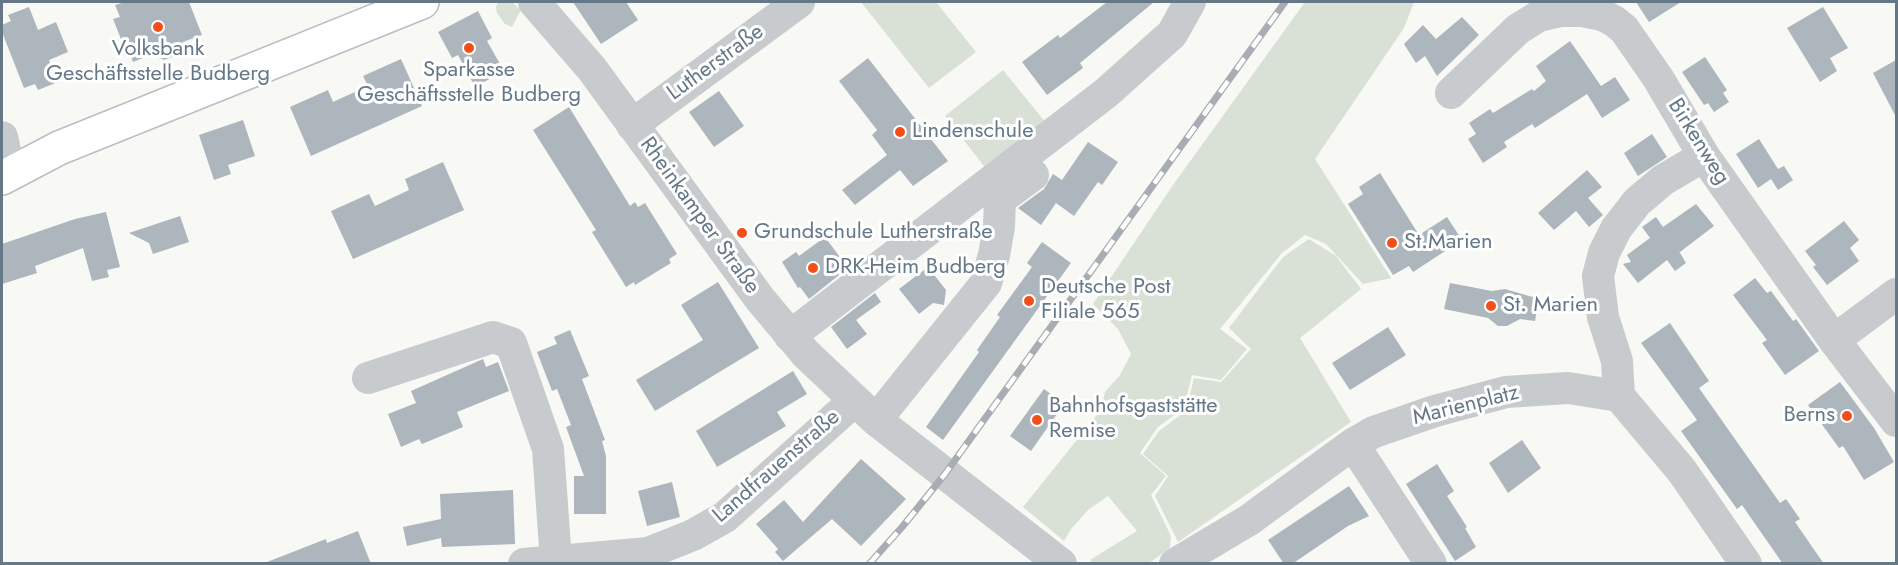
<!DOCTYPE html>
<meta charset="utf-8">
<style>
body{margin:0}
#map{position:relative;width:1898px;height:565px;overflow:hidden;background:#f8f8f4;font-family:Jost,sans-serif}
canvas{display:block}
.frame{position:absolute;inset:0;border:3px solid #647888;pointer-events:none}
</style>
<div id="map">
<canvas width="1898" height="565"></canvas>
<div class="frame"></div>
</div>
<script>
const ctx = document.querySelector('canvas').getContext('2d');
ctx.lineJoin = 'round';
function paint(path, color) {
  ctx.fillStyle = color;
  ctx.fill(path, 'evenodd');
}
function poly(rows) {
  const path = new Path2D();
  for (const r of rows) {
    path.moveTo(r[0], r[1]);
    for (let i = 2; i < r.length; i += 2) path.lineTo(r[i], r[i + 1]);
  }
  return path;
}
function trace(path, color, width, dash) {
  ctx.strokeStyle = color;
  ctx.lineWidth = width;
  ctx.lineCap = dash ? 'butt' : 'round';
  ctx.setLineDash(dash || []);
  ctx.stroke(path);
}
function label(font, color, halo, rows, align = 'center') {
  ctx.font = font + ' Jost,sans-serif';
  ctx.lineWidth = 6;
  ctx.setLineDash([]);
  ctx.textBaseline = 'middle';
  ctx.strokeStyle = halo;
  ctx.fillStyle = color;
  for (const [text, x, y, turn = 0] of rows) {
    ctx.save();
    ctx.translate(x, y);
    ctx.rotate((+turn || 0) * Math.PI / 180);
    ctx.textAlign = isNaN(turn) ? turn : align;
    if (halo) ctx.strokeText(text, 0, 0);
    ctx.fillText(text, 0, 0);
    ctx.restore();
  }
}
const green = poly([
 [498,2,512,2,521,10,512,27,505,24,497,13,496,7],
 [861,2,936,2,976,52,929,88],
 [1305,2,1414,2,1404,28,1315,159,1391,278,1363,284,1326,244,1305,235,1282,253,1220,329,1247,349,1221,380,1192,375,1184,408,1158,427,1140,453,1166,476,1151,495,1171,536,1170,548,1149,563,1093,563,1090,560,1137,531,1108,496,1088,510,1071,529,1064,541,1023,507,1101,410,1105,392,1120,375,1131,354,1118,329,1093,304,1173,185],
 [1003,70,1046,123,987,170,945,116],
 [1309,239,1336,256,1361,289,1300,338,1351,422,1178,542,1155,496,1168,476,1143,454,1159,431,1186,411,1194,378,1221,382,1251,349,1229,328,1283,257]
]);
const building = poly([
 [125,2,189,2,202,35,183,42,179,54,164,60,153,54,133,62,124,38,121,39,113,19,120,17,115,5],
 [573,2,626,2,638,20,601,44],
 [1107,2,1154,2,1080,63,1083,68,1047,95,1022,62,1058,35,1060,38],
 [1636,2,1681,2,1649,22],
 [29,7,38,30,56,22,68,52,49,60,58,82,38,90,35,84,24,88,2,32,2,25,11,21,8,15],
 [1823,7,1848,48,1830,58,1837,71,1820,82,1787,28],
 [478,11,492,38,487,41,504,71,475,87,458,55,452,58,438,32],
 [1462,17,1479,35,1437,76,1425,56,1416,63,1404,44,1423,25,1436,39],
 [1570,41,1601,86,1615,77,1630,100,1602,118,1587,94,1535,128,1532,124,1504,142,1507,147,1483,163,1468,139,1476,134,1469,123,1490,109,1493,113,1532,89,1534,91,1546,81,1536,66],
 [1705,57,1727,90,1723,93,1729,102,1714,112,1708,103,1704,105,1682,72],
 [868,58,948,161,913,186,900,170,855,205,842,190,887,155,872,135,877,130,839,81],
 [401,59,422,106,311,156,290,107,328,90,333,102,368,86,363,76],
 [1896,60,1896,117,1873,73],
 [719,91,744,126,714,147,689,112],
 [569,107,630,206,635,202,638,207,645,203,677,254,669,259,671,263,635,285,634,282,626,287,592,232,596,230,533,130],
 [243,120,255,156,228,165,231,174,214,180,199,135],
 [1652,134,1667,157,1638,176,1624,153],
 [1759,139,1778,169,1784,166,1793,180,1778,190,1771,179,1758,188,1736,154],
 [1088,142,1118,162,1102,185,1098,182,1074,216,1056,203,1041,225,1018,208,1044,189,1053,174,1062,180],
 [443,162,464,210,353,259,331,211,369,194,375,206,409,190,405,179],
 [1587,170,1602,187,1588,198,1603,215,1589,227,1576,211,1554,230,1538,213],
 [1380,173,1419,235,1447,217,1462,240,1413,272,1409,266,1393,275,1348,204,1363,194,1359,187],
 [1696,204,1714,226,1680,252,1679,251,1686,263,1675,271,1667,260,1638,283,1623,264,1631,262,1627,255,1650,238,1642,227,1656,217,1663,227],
 [106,212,120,267,107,270,109,277,92,281,83,248,35,266,37,273,2,284,2,244,75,219],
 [180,216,189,242,153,254,149,243,129,233],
 [1844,221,1859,240,1850,248,1859,261,1827,285,1813,267,1816,265,1805,251],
 [825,237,848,268,809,299,800,287,798,288,782,262,796,252,799,256],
 [1042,242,1071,263,943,440,926,427,979,352,977,350,1000,317,997,315,1032,267,1027,263],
 [928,267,946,290,944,305,933,303,919,314,899,289],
 [1755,278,1767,293,1771,291,1793,321,1796,319,1819,351,1785,375,1762,343,1767,340,1733,295],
 [718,282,759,348,655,411,636,380,703,340,681,305],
 [1450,283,1492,291,1505,289,1536,298,1535,302,1538,303,1535,321,1520,319,1507,326,1498,326,1488,318,1444,309],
 [875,293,881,302,856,320,867,334,847,349,831,327],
 [1670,323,1709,381,1699,388,1780,503,1786,499,1800,519,1795,522,1824,564,1783,564,1742,505,1737,509,1681,431,1697,420,1641,343],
 [1388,327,1406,355,1350,390,1332,363],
 [570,330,589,376,582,379,605,440,602,441,606,456,606,514,574,514,574,476,584,476,566,427,571,425,557,389,552,391,537,352,557,344,554,337],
 [483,359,486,367,498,362,509,391,457,412,463,427,422,444,419,439,401,447,388,414,416,403,411,391],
 [793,371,807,394,777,412,786,426,717,467,696,431],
 [1840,382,1874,428,1894,462,1864,480,1843,446,1839,448,1808,405],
 [1044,389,1064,404,1031,451,1010,436],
 [1522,440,1541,468,1508,493,1489,463],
 [861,459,906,499,861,546,832,519,783,561,775,552,778,549,756,524,784,500,803,522],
 [1437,464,1454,491,1447,496,1467,527,1465,528,1476,547,1455,561,1406,484],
 [672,482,680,517,647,526,638,491],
 [1349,486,1369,516,1348,526,1292,564,1284,564,1268,540],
 [513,490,515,544,442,547,441,538,407,546,403,527,441,519,440,494],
 [358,531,371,564,267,564,267,562,326,539,327,543]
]);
const minor = poly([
 [534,2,592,69,760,299,806,354,876,420,1061,564],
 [1451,93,1518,29,1539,16,1561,11,1582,11,1602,15,1614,21,1624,29,1658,78,1704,156,1834,340,1896,421],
 [632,125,799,2],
 [2,137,10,173],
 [1704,156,1663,180,1637,202,1616,229,1604,253,1598,276,1603,317,1617,361,1619,396,1682,471,1746,564],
 [790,336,1106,93,1172,34,1190,2],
 [1834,340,1896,294],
 [368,378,493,337,511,343,548,449,556,561],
 [876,420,986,283,994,255,999,227,1000,199,1033,175],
 [1353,444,1431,564],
 [524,564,648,553,693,535,725,517,854,401],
 [1175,564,1249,520,1353,444,1374,432,1435,411,1506,392,1568,388,1619,396]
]);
const major = poly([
 [2,178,59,148,422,2]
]);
const rail = poly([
 [869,564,903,526,945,474,1285,2]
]);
const markers = [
 [158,27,6,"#f44e18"],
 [469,48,6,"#f44e18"],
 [900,132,6,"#f44e18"],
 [742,233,6,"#f44e18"],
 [1392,243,6,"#f44e18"],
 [813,268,6,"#f44e18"],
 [1029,301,6,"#f44e18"],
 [1491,306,6,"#f44e18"],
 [1847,416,6,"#f44e18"],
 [1037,420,6,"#f44e18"]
];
const poiNames = [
 ["Volksbank",158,50,"center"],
 ["Geschäftsstelle Budberg",158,75,"center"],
 ["Sparkasse",469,71,"center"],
 ["Geschäftsstelle Budberg",469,96,"center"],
 ["Lindenschule",912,132],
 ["Grundschule Lutherstraße",754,233],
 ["St.Marien",1404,243],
 ["DRK-Heim Budberg",825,268],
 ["Deutsche Post",1041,288],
 ["Filiale 565",1041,313],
 ["St. Marien",1503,306],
 ["Bahnhofsgaststätte",1049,407],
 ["Remise",1049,432],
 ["Berns",1835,416,"right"]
];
const streetNames = [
 ["Lutherstraße",716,63,-36],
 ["Birkenweg",1698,142,58],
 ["Rheinkamper Straße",699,216,54],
 ["Marienplatz",1466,406,-14],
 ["Landfrauenstraße",777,467,-41]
];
paint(green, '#d9e0d5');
paint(building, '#adb6bc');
trace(major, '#babec2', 36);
trace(minor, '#c7cbce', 32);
trace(major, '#fff', 33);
trace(rail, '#a7adb3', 7);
trace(rail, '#fff', 4.5, [14]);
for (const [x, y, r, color] of markers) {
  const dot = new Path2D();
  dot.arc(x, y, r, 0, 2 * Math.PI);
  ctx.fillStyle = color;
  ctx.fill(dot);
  trace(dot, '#fff', 2);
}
label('22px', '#647888', '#fff', poiNames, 'left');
label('22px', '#647888', '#fff', streetNames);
</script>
